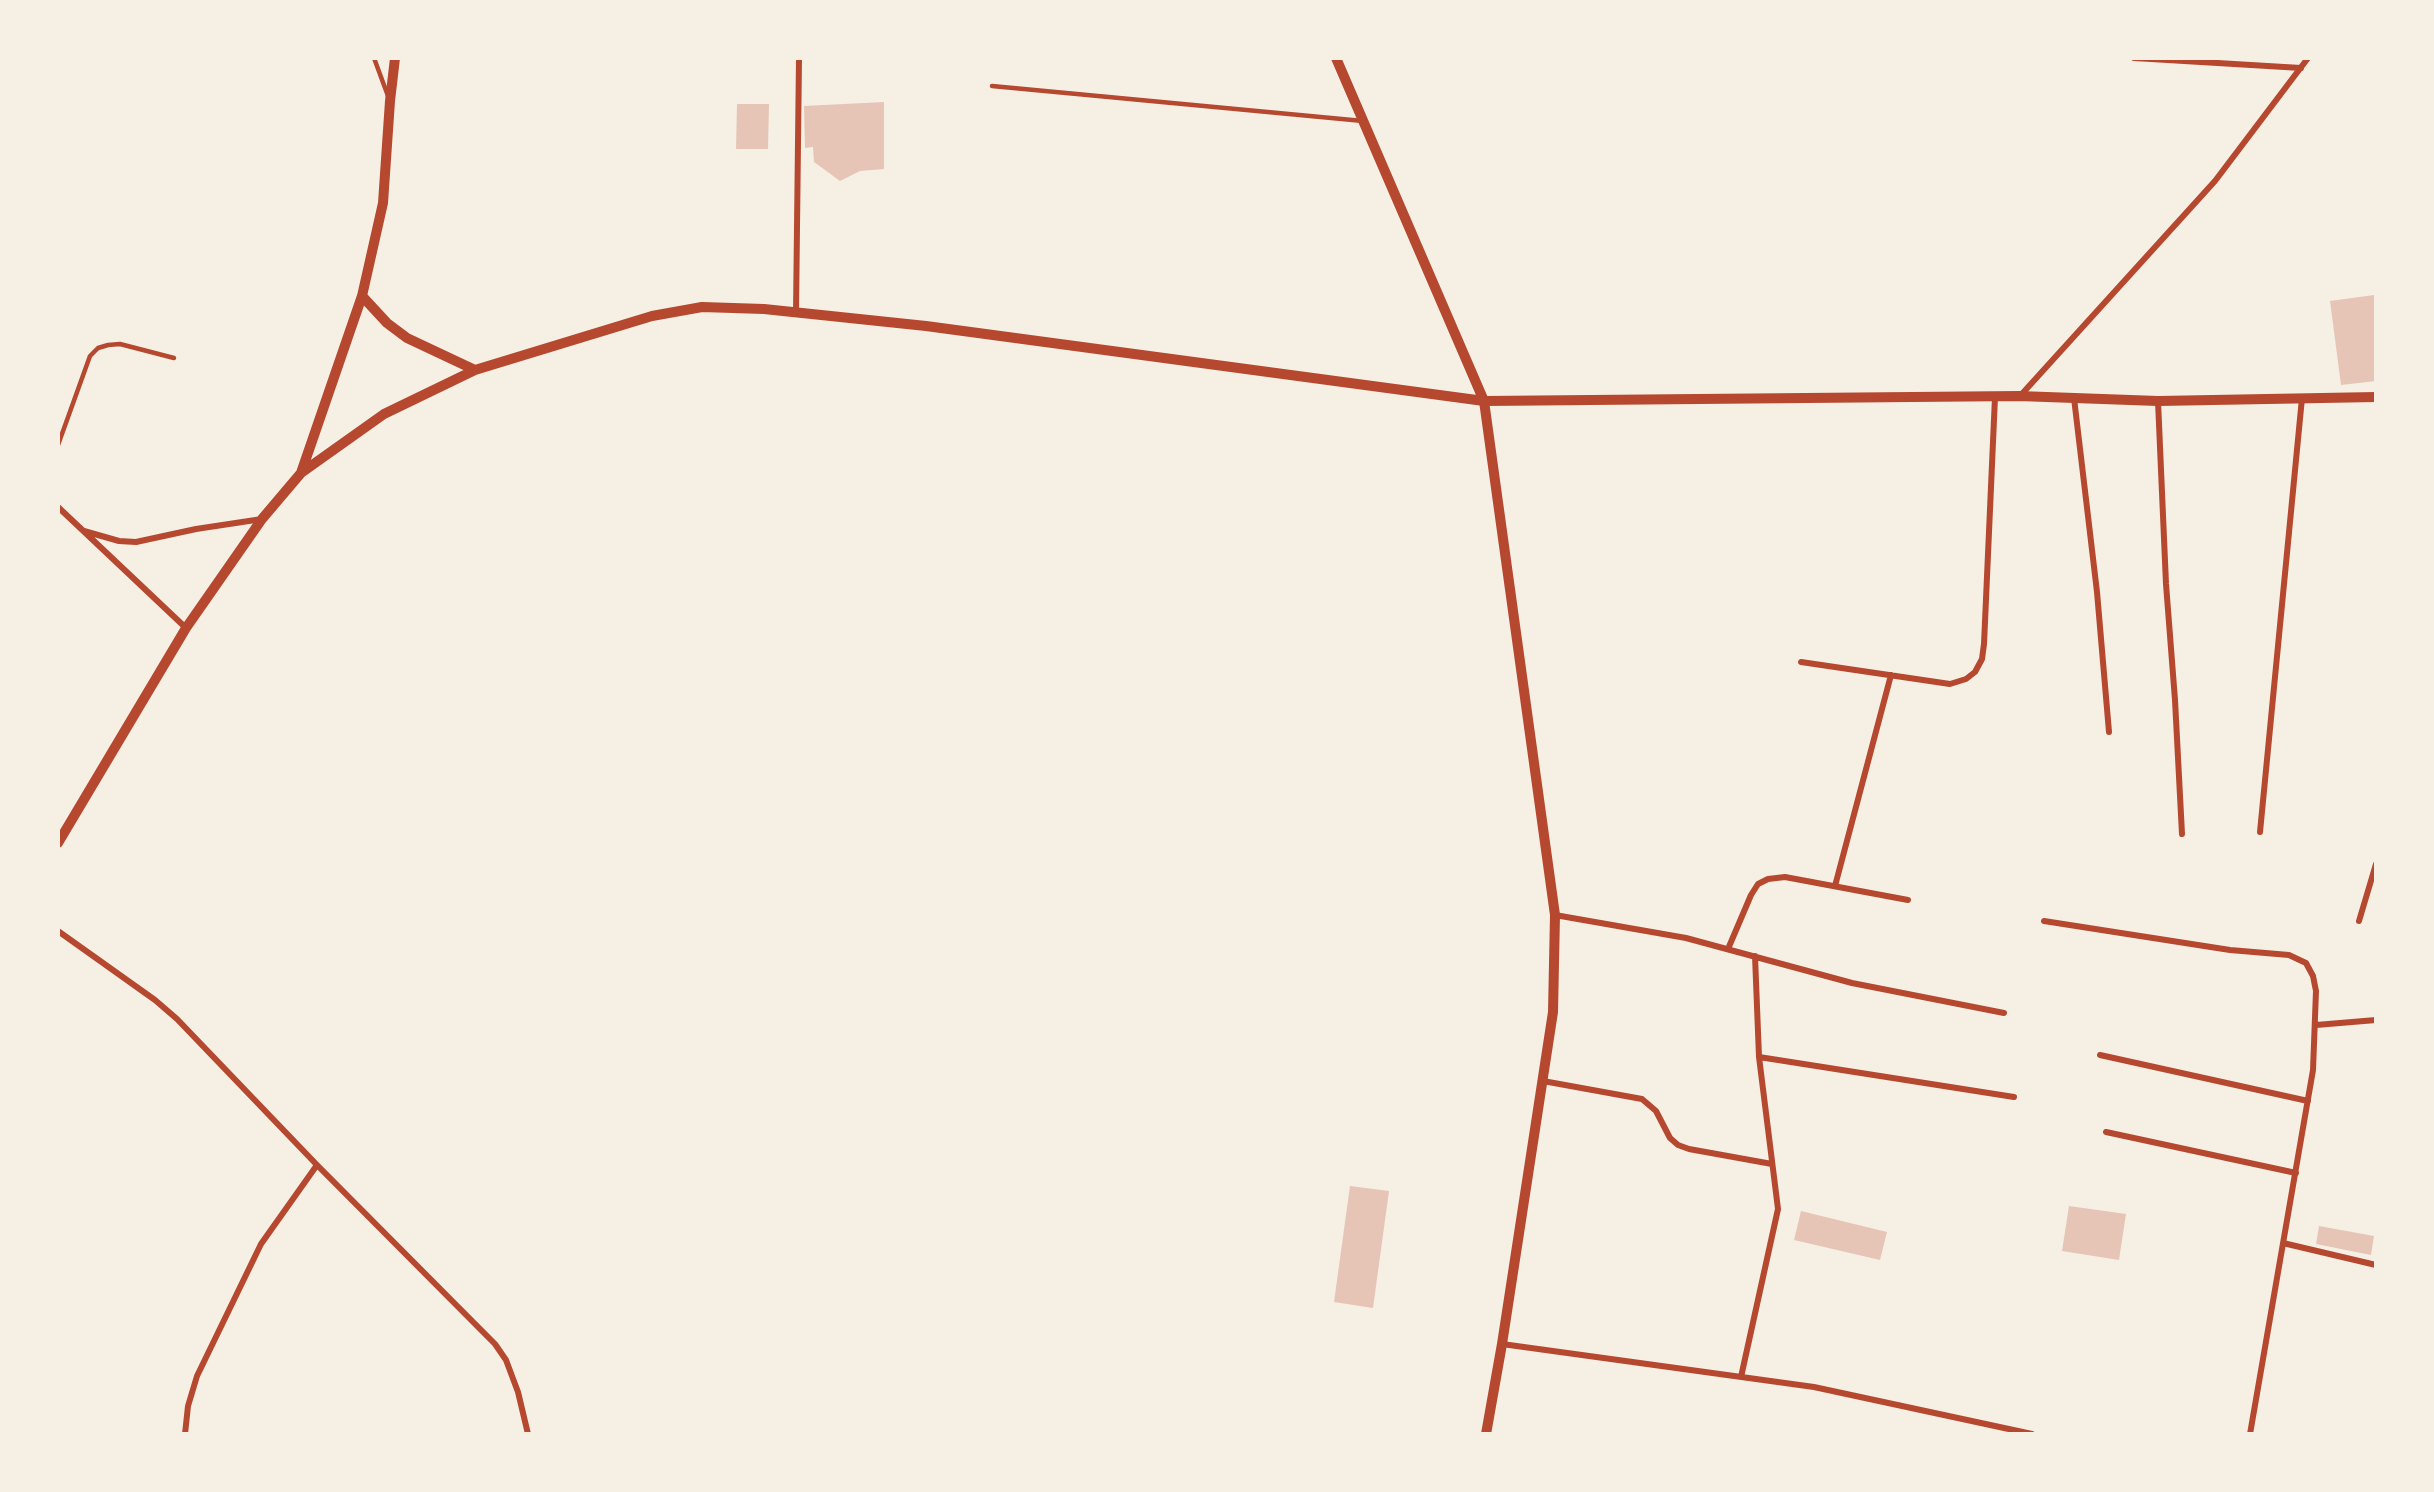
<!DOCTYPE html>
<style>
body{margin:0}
#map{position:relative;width:2434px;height:1492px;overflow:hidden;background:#f6efe4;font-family:"Alegreya Sans",sans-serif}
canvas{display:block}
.frame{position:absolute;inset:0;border:60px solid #f6efe4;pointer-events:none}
</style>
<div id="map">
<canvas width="2434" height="1492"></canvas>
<div class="frame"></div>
</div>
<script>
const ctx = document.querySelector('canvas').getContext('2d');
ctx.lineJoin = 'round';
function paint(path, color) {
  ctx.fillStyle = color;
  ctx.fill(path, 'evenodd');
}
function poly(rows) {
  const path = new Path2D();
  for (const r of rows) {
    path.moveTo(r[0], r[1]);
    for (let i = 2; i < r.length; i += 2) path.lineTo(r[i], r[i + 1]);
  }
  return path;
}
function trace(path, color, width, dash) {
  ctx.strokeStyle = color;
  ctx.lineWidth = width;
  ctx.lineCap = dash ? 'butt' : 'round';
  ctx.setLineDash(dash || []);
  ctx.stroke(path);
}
const building = poly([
 [884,102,884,169,860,171,840,181,814,162,813,147,805,148,804,106],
 [737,104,769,104,768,149,736,149],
 [2374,295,2376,381,2341,385,2330,301],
 [1350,1186,1389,1191,1373,1308,1334,1302],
 [2069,1206,2126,1214,2119,1260,2062,1251],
 [1801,1211,1887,1232,1880,1260,1794,1240],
 [2319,1226,2374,1236,2371,1255,2316,1244]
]);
const service = poly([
 [374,58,388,96],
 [992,86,1363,121],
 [58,445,90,356,98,348,108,345,120,344,174,358]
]);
const minor = poly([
 [2134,58,2301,68],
 [796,312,799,58],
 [2020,396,2215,181,2308,58],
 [2074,398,2097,592,2109,732],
 [2158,401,2166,584,2175,700,2182,834],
 [58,507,186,628],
 [84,531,119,541,136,542,196,529,262,519],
 [1801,662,1950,684,1966,679,1975,672,1982,659,1984,644,1995,397],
 [2260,832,2302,398],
 [1835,886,1891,675],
 [1555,915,1686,938,1852,983,2004,1013],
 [2044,921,2230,950,2289,955,2306,963,2313,976,2316,991,2313,1070,2250,1434],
 [2359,921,2376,864],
 [58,931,155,1000,177,1019,317,1165,495,1344,506,1360,518,1392,528,1434],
 [1728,949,1751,895,1758,884,1768,879,1785,877,1908,900],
 [2316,1025,2376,1020],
 [2100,1055,2308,1101],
 [1759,1057,2014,1097],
 [1543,1081,1642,1099,1656,1111,1670,1138,1678,1145,1689,1149,1772,1164],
 [2106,1132,2296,1173],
 [2283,1243,2376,1265],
 [1502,1344,1814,1387,2032,1434],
 [1741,1377,1778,1209,1759,1057,1755,956],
 [185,1434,188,1406,197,1376,261,1244,317,1165]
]);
const tertiary = poly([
 [1336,58,1484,401,1555,915,1553,1012,1502,1344,1486,1434],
 [362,296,387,323,407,338,475,370],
 [301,473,384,414,475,370,652,316,702,307,764,309,926,326,1484,401,2019,396,2158,401,2376,397],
 [58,843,186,628,262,519,301,473,362,296,383,203,390,101,395,58]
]);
paint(building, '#e6c5b7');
trace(service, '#b5482f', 4.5);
trace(minor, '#b5482f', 6);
trace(tertiary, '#b5482f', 10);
</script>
